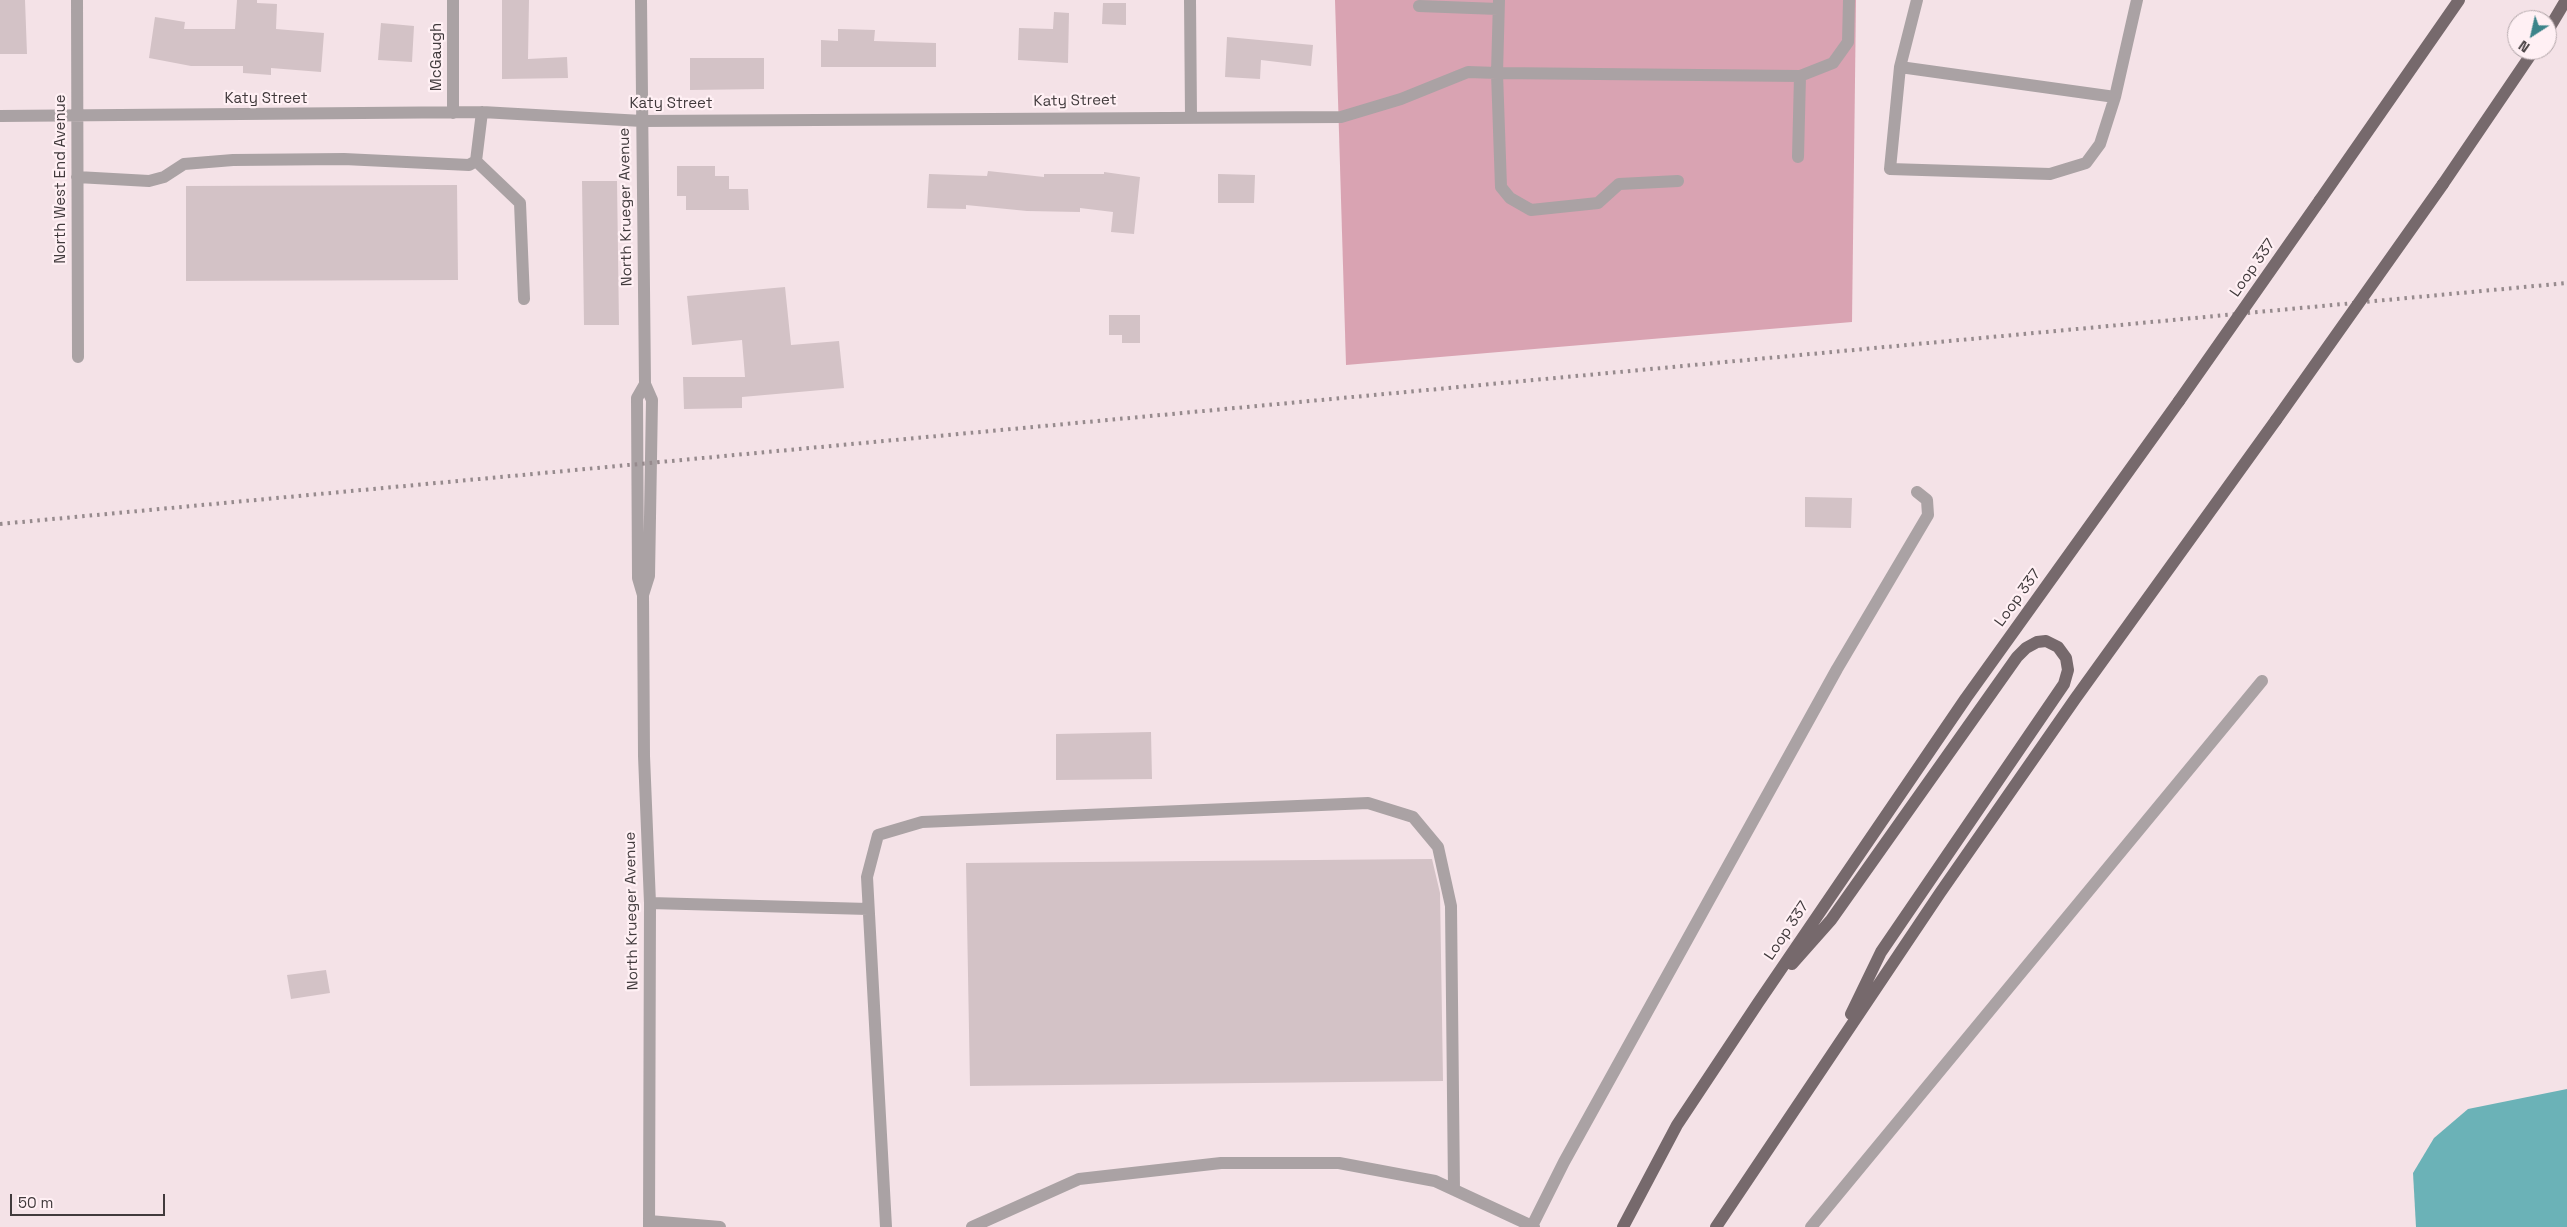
<!DOCTYPE html>
<style>
body{margin:0}
#map{position:relative;width:2567px;height:1227px;overflow:hidden;background:#f4e2e7;font-family:"Space Grotesk",sans-serif}
canvas{display:block}
.north{position:absolute;left:2507px;top:10px;width:50px;height:50px;box-sizing:border-box;background:#fff0f4;border:1px solid #b3a7aa;border-radius:50%;rotate:215deg;font-size:14px;font-weight:700;line-height:20px;text-align:center;color:#413a3c}
.north::after{content:'';display:block;margin:auto;width:18px;height:22px;background:#3c848a;clip-path:polygon(50% 0,100% 100%,50% 72%,0 100%)}
.scale{position:absolute;left:10px;top:1194px;width:155px;height:22px;box-sizing:border-box;border:2px solid #413a3c;border-top:0;padding-left:6px;font-size:15px;line-height:18px;white-space:nowrap;color:#413a3c;-webkit-text-stroke:4px #fff0f4;paint-order:stroke}
</style>
<div id="map">
<canvas width="2567" height="1227"></canvas>
<div class="north">N</div>
<div class="scale">50 m</div>
</div>
<script>
const ctx = document.querySelector('canvas').getContext('2d');
ctx.lineJoin = 'round';
function paint(path, color) {
  ctx.fillStyle = color;
  ctx.fill(path, 'evenodd');
}
function poly(rows) {
  const path = new Path2D();
  for (const r of rows) {
    path.moveTo(r[0], r[1]);
    for (let i = 2; i < r.length; i += 2) path.lineTo(r[i], r[i + 1]);
  }
  return path;
}
function trace(path, color, width, dash) {
  ctx.strokeStyle = color;
  ctx.lineWidth = width;
  ctx.lineCap = dash ? 'butt' : 'round';
  ctx.setLineDash(dash || []);
  ctx.stroke(path);
}
function label(font, color, halo, rows, align = 'center') {
  ctx.font = font + ' "Space Grotesk",sans-serif';
  ctx.lineWidth = 4.5;
  ctx.setLineDash([]);
  ctx.textBaseline = 'middle';
  ctx.strokeStyle = halo;
  ctx.fillStyle = color;
  for (const [text, x, y, turn = 0] of rows) {
    ctx.save();
    ctx.translate(x, y);
    ctx.rotate((+turn || 0) * Math.PI / 180);
    ctx.textAlign = isNaN(turn) ? turn : align;
    if (halo) ctx.strokeText(text, 0, 0);
    ctx.fillText(text, 0, 0);
    ctx.restore();
  }
}
const green = poly([
 [1335,0,1856,0,1852,322,1346,365]
]);
const water = poly([
 [2567,1089,2567,1227,2416,1227,2413,1173,2434,1138,2468,1109]
]);
const building = poly([
 [0,0,25,0,27,54,0,54],
 [237,0,257,0,257,3,277,4,276,29,324,33,321,72,271,68,271,75,243,73,243,66,191,66,149,58,155,17,185,22,184,29,235,29],
 [502,0,529,0,528,59,567,57,568,78,502,79],
 [1103,3,1126,3,1126,25,1102,24],
 [1054,12,1069,13,1068,63,1018,60,1019,28,1053,29],
 [381,23,414,26,412,62,378,60],
 [838,29,875,30,874,41,936,43,936,67,821,67,821,40,838,41],
 [1227,37,1313,45,1311,66,1261,60,1260,79,1225,77],
 [690,58,764,58,764,89,690,90],
 [677,166,715,166,715,176,729,176,729,189,748,189,749,210,686,210,686,196,677,196],
 [988,171,1044,177,1044,174,1104,174,1104,172,1140,177,1134,234,1111,232,1113,212,1080,208,1080,212,1027,211,966,205,966,209,927,208,929,174,987,176],
 [1218,174,1255,175,1254,203,1218,203],
 [582,181,617,181,619,325,584,325],
 [457,185,458,280,186,281,186,186],
 [785,287,791,345,839,341,844,388,742,397,742,408,684,409,683,377,745,377,742,340,692,345,687,296],
 [1109,315,1140,315,1140,343,1122,343,1122,335,1109,335],
 [1805,497,1852,498,1851,528,1805,527],
 [1151,732,1152,779,1056,780,1056,734],
 [1432,859,1440,893,1443,1081,970,1086,966,863],
 [326,970,330,993,291,999,287,975]
]);
const minor = poly([
 [77,0,78,357],
 [641,0,645,384,652,400,649,576,643,595],
 [1190,0,1191,116],
 [1499,0,1497,73,1800,76,1833,63,1848,42,1849,0],
 [1917,0,1900,67,1890,169,2050,174,2086,163,2100,144,2115,97,2137,0],
 [1419,6,1498,9],
 [1900,67,2115,97],
 [453,113,453,0],
 [0,116,482,112,642,121,1341,117,1401,99,1468,72,1497,73,1501,187,1510,198,1531,210,1598,203,1619,184,1678,181],
 [1798,157,1800,76],
 [476,161,520,203,524,299],
 [77,177,149,181,164,177,184,164,233,160,344,159,469,165,476,161,482,112],
 [645,384,637,398,638,578,643,595,644,756,650,903,649,1227],
 [650,903,868,909],
 [649,1221,720,1227],
 [1532,1226,1564,1162,1837,669,1928,515,1927,500,1917,492],
 [886,1227,867,877,878,835,922,822,1368,803,1413,817,1438,847,1451,906,1454,1190],
 [972,1227,1079,1179,1221,1163,1339,1163,1435,1181,1534,1227],
 [1811,1227,2262,681]
]);
const major = poly([
 [2547,32,2566,0],
 [2443,184,2534,50],
 [2320,200,2459,0],
 [1792,964,1831,920,2017,657,2026,648,2037,642,2046,641,2058,647,2066,658,2068,670,2064,684,1881,952,1851,1014],
 [1623,1227,1677,1125,1758,1003,1966,698,2179,401],
 [1716,1227,1940,893,2075,699,2276,420]
]);
const rail = poly([
 [0,524,2567,283]
]);
const majorBridge = poly([
 [2179,401,2320,200],
 [2276,420,2443,184]
]);
const streetNames = [
 ["McGaugh",437,57,-90],
 ["Katy Street",266,99],
 ["Katy Street",1075,101,-1],
 ["Katy Street",671,104],
 ["North West End Avenue",61,179,-90],
 ["North Krueger Avenue",626,207,-91],
 ["Loop 337",2253,268,-55],
 ["Loop 337",2018,598,-54],
 ["North Krueger Avenue",632,911,-91],
 ["Loop 337",1787,931,-56]
];
paint(green, '#d9a3b2');
paint(water, '#6bb2b7');
paint(building, '#d3c2c6');
trace(minor, '#aaa2a4', 12);
trace(major, '#76696c', 12);
trace(rail, '#968a8d', 4, [2.5, 5]);
trace(majorBridge, '#76696c', 12);
label('15px', '#413a3c', '#fff0f4', streetNames);
</script>
